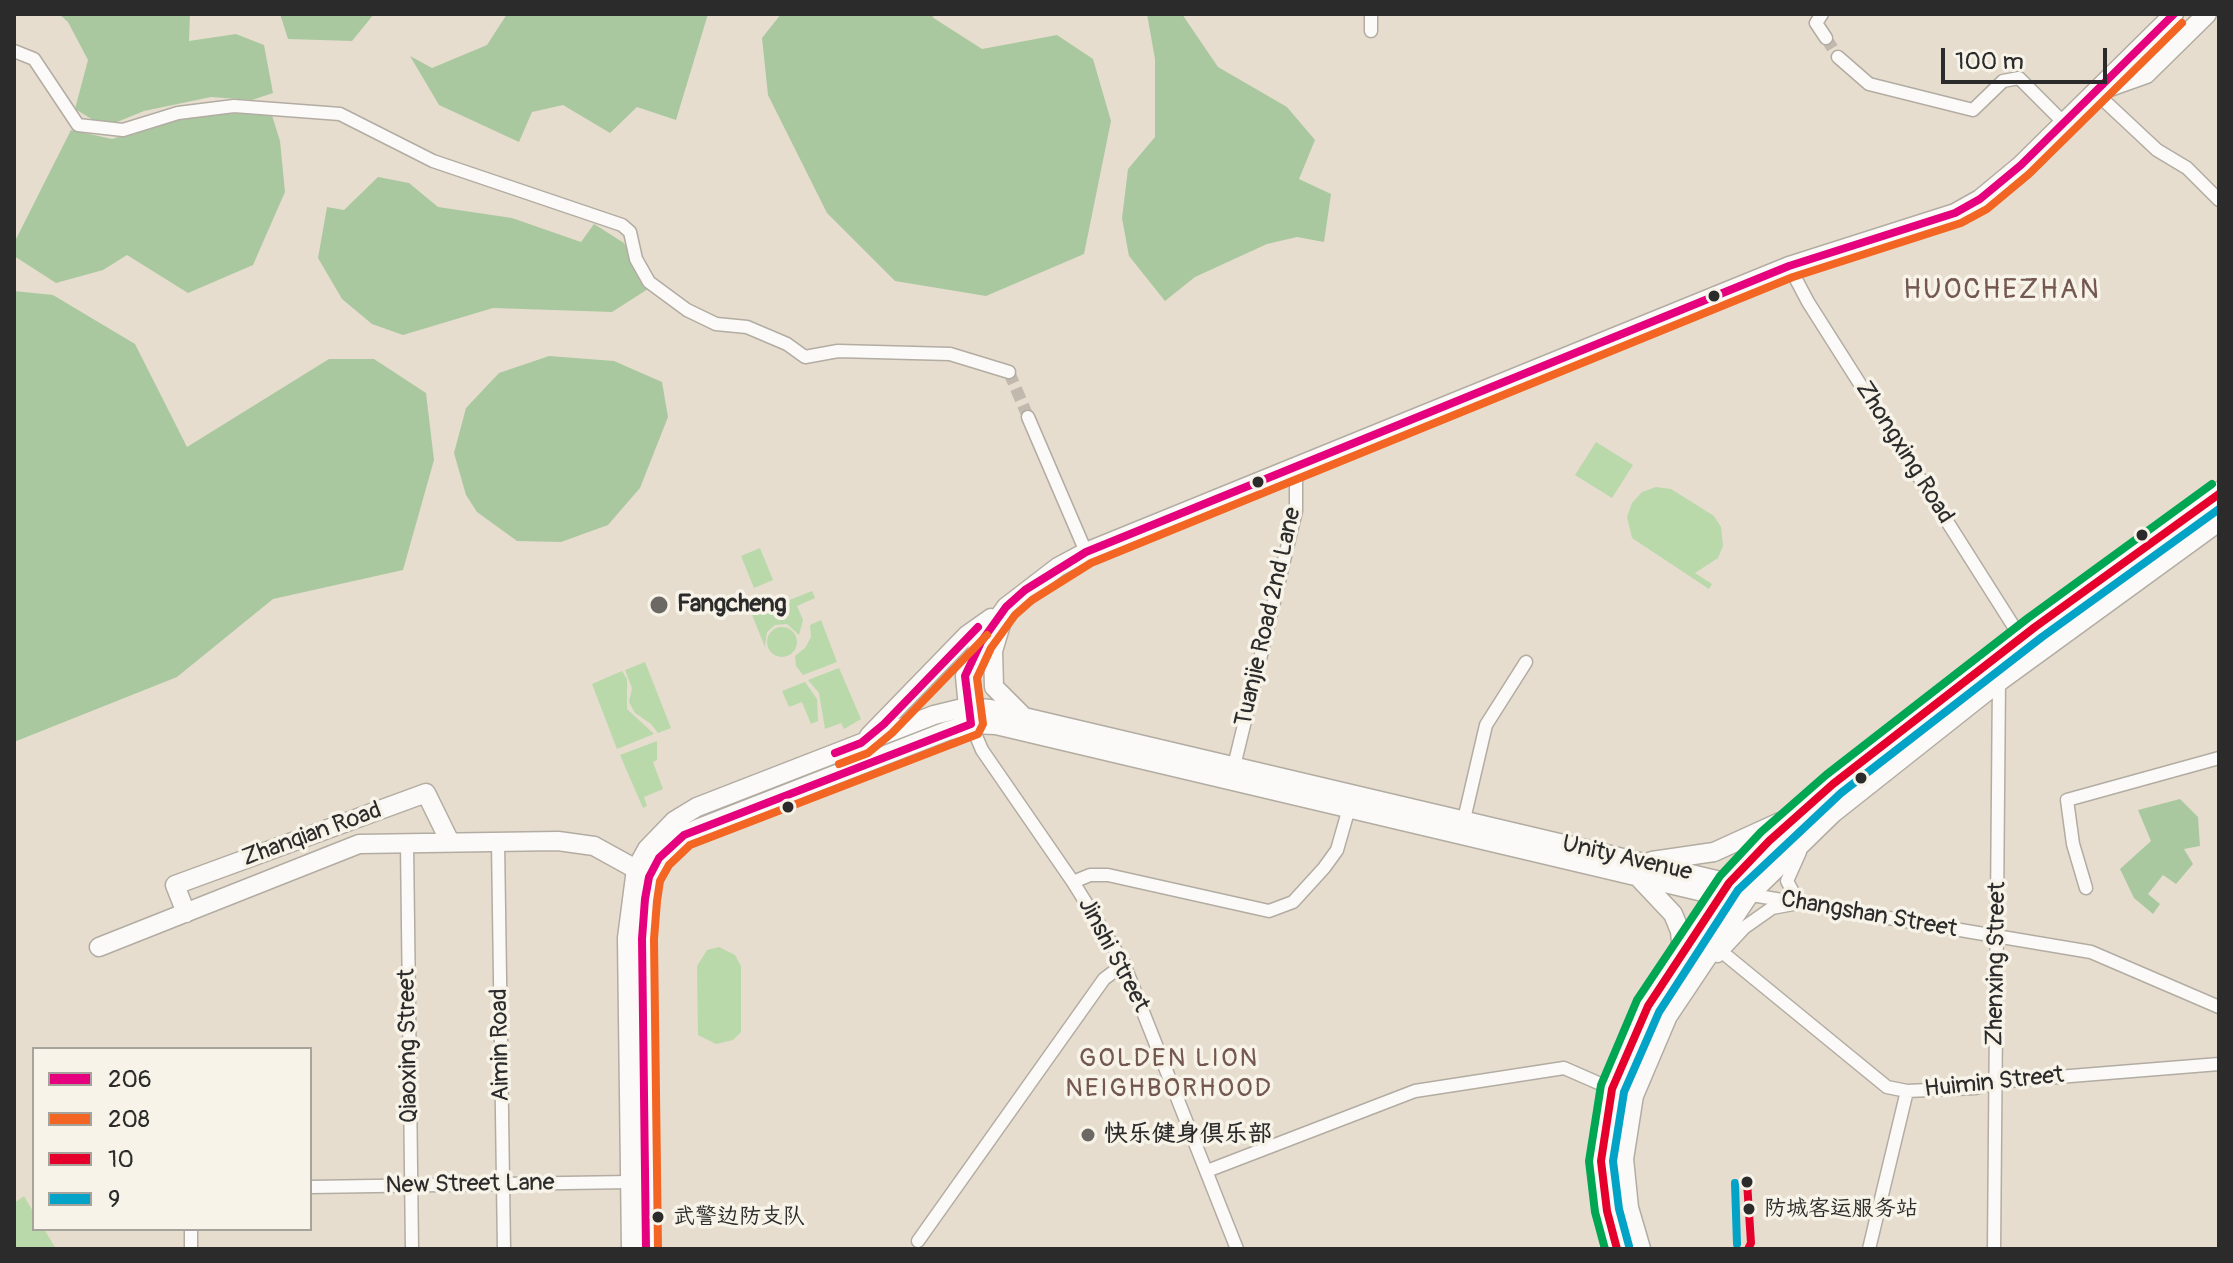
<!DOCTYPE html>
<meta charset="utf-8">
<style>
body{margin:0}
#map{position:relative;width:2233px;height:1263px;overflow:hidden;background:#e6ddce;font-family:Pangolin,sans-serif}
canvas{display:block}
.frame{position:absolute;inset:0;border:16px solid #2b2b2b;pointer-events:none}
.legend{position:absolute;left:32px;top:1047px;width:280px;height:184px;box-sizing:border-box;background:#f7f3e8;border:2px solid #a5a39c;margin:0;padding:10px 14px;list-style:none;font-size:24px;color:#2b2b2b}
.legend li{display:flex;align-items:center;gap:16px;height:40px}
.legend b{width:40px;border:2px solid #a5a39c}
.scale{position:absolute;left:1941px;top:48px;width:166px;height:36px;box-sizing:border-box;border:4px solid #2b2b2b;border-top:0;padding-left:10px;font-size:24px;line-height:28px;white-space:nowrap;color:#2b2b2b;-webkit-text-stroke:6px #f7f3e8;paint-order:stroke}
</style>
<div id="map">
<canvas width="2233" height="1263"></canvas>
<div class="frame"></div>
<ul class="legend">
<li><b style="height:10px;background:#e5007d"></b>206</li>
<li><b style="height:10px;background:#f26522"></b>208</li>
<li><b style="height:10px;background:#e4002b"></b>10</li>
<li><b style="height:10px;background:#02a3c6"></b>9</li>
</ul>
<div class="scale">100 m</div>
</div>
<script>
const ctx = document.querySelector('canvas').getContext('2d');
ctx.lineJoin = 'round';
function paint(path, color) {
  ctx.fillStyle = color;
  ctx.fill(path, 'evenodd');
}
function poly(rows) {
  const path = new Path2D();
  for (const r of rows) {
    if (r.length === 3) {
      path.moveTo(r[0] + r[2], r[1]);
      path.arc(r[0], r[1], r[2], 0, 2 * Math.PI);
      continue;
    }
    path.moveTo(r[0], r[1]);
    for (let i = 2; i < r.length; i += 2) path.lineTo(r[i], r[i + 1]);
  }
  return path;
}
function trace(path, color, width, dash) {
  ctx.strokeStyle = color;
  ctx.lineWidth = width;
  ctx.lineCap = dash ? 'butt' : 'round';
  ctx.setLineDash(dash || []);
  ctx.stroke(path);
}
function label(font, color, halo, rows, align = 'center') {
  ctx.font = font + ' Pangolin,"LXGW WenKai TC",sans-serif';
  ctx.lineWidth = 7;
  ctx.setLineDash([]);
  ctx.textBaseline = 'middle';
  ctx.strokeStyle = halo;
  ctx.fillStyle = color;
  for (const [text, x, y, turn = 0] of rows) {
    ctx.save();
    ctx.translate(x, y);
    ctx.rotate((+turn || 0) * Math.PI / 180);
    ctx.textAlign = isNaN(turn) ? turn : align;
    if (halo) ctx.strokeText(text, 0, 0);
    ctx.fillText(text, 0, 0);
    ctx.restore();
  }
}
const green = poly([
 [1596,442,1633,465,1612,498,1575,475],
 [1656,487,1671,489,1714,516,1721,527,1723,546,1718,558,1695,573,1712,584,1709,589,1632,538,1627,517,1632,503,1642,492],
 [760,548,773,580,754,588,741,556],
 [812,591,815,598,797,606,803,620,799,635,787,624,775,625,767,632,765,647,752,615],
 [821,620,837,662,803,675,796,666,795,656,805,648,811,637,810,625],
 [782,642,15],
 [645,662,671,728,658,733,651,724,635,713,629,702,632,688,625,670],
 [839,668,861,719,844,729,841,723,825,729,819,693,808,680],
 [622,671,627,679,627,709,654,734,617,749,592,684],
 [805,682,817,699,818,721,811,724,802,702,789,707,782,691],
 [657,741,657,760,653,762,663,789,644,797,647,806,643,808,620,755],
 [719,947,735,955,741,966,741,1032,733,1040,716,1044,698,1035,697,966,707,950],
 [24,1196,34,1213,34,1229,44,1229,56,1249,14,1249,14,1203]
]);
const forest = poly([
 [59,14,190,14,189,41,236,34,264,45,273,93,252,100,211,97,144,111,105,127,75,109,88,60,68,22],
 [280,14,374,14,352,41,288,39],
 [507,14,708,14,676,120,637,107,610,133,563,105,532,112,519,142,439,105,410,56,432,68,487,45],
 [781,14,939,14,932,17,982,49,1057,35,1093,59,1111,121,1084,254,986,296,895,281,827,213,768,95,762,38],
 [1147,14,1182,14,1218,67,1287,107,1315,140,1299,179,1331,194,1324,242,1297,237,1267,244,1195,277,1165,301,1129,256,1122,218,1128,169,1155,137,1155,59],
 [271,112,280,141,285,192,253,265,188,293,127,255,103,270,56,283,14,256,14,243,71,130,112,139,188,115],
 [378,177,409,183,438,207,512,218,581,242,594,224,624,243,648,289,612,312,493,308,403,335,372,324,342,299,318,258,327,207,344,210],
 [14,291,53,295,135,344,187,447,329,359,374,359,426,393,434,460,403,570,273,599,177,677,14,742],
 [549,356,614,361,662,382,668,417,640,488,608,525,561,542,517,541,477,512,466,495,454,453,466,408,499,373],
 [2180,799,2198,817,2200,846,2184,849,2193,864,2176,884,2163,875,2148,894,2160,904,2153,914,2134,898,2120,869,2151,841,2138,810]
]);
const streetTunnel = poly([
 [1826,38,1838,57],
 [1009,372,1028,417]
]);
const street = poly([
 [1371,14,1371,31],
 [1822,14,1816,23,1826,38],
 [14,51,34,59,78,125,123,130,178,113,234,106,340,114,433,161,622,225,630,232,636,259,649,282,687,310,716,324,747,327,787,344,805,357,838,351,950,354,1009,372],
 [1838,57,1869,84,1973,110,2003,81,2019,78,2064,123],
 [2095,92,2157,150,2187,168,2219,200],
 [1789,266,1808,302,2021,638],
 [1028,417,1086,552],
 [971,724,982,750,1073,882,1124,964,1237,1249],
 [1234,766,1296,511,1296,467],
 [1462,828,1486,725,1526,662],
 [498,842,504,1249],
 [407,843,412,1249],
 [1073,882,1090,875,1108,875,1269,911,1293,902,1324,868,1337,850,1349,808],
 [2086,888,2073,844,2067,800,2219,758],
 [1746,894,2091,952,2219,1007],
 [1722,952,1887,1087,1907,1091,1975,1088,1996,1082,2219,1064],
 [1718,956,1745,927,1772,908,1799,903,1787,881,1800,852],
 [1207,1171,1415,1091,1564,1068,1612,1089],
 [310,1187,630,1182],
 [191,1229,191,1249],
 [918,1241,1104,979,1124,964],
 [1869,1249,1907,1091],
 [1994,1249,1999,678]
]);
const secondary = poly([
 [2101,90,2146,74,2207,14],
 [1002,621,993,651,994,687,1022,715],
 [969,718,965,676,981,642,1006,607,1058,567,1086,552,1789,266,1955,213,1980,199,2021,165,2174,14],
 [869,736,967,635,991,618],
 [1652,861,1714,852,1780,822],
 [1640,879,1673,914,1680,931,1682,953],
 [186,913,175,885,426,793,450,842],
 [99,947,359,844,558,841,594,846,643,873],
 [631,1249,627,938,636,869,647,849,674,821,697,807,934,715,967,707,990,709,1729,883,1737,888],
 [646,1249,642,939,649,877,659,858,684,835,697,829,947,731,971,724,996,725,1720,896,1731,895]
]);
const highway = poly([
 [1617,1249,1607,1211,1601,1161,1612,1089,1648,1006,1729,883,1769,841,1833,784,2035,627,2219,494],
 [1638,1249,1626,1208,1621,1159,1631,1095,1665,1015,1746,894,1831,811,1999,678,2219,518]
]);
const bus1 = poly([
 [835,753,861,743,884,724,978,627],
 [646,1249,642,939,645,899,649,877,659,858,684,835,971,724,965,676,981,642,1006,607,1025,590,1086,552,1789,266,1955,213,1980,199,2021,165,2174,14]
]);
const bus2 = poly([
 [839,764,868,753,892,733,987,635],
 [658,1249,654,939,657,901,660,881,669,865,690,845,978,734,983,724,977,678,991,648,1015,615,1032,600,1091,563,1793,277,1961,223,1987,209,2029,174,2182,23]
]);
const bus3 = poly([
 [1747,1182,1751,1243,1748,1249],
 [1617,1249,1607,1211,1601,1161,1612,1089,1648,1006,1729,883,1769,841,1833,784,2035,627,2219,494]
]);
const bus4 = poly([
 [1735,1183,1737,1244],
 [1629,1246,1619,1209,1613,1161,1624,1092,1659,1012,1738,890,1841,793,2042,637,2219,509]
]);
const bus5 = poly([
 [1605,1249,1595,1212,1589,1161,1601,1085,1637,1000,1720,876,1761,832,1826,775,2028,618,2212,484]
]);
const markers = [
 [1714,296,7,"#2b2b2b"],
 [1258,482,7,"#2b2b2b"],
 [2142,535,7,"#2b2b2b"],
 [659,605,10,"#6c6964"],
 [1861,778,7,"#2b2b2b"],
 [788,807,7,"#2b2b2b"],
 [1088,1135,8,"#6c6964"],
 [1747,1182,7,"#2b2b2b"],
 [1749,1209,7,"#2b2b2b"],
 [658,1217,7,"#2b2b2b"]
];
const busNames = [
 ["防城客运服务站",1764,1209],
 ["武警边防支队",673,1217]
];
const streetNames = [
 ["Zhongxing Road",1904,453,58],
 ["Tuanjie Road 2nd Lane",1269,617,-77],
 ["Zhanqian Road",312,835,-20],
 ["Unity Avenue",1627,859,13],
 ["Changshan Street",1869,915,10],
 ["Jinshi Street",1113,955,62],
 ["Zhenxing Street",1997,964,-89],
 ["Aimin Road",501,1045,-91],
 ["Qiaoxing Street",409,1046,-91],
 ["Huimin Street",1994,1083,-6],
 ["New Street Lane",470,1185,-1]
];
const poiNames = [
 ["Fangcheng",677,605],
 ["快乐健身俱乐部",1104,1135]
];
const neighbourhoodNames = [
 ["GOLDEN LION",1169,1059],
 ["NEIGHBORHOOD",1169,1089]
];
const quarterNames = [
 ["HUOCHEZHAN",2002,291]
];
paint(green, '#b9d9ab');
paint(forest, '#aac89f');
trace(streetTunnel, '#c1b9ad', 12, [12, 6]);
trace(street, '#b2aca2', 15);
trace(secondary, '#b2aca2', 21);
trace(highway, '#b2aca2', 27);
trace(street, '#fbfaf8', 12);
trace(secondary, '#fbfaf8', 18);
trace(highway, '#fbfaf8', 24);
trace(bus1, '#e5007d', 8);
trace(bus2, '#f26522', 8);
trace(bus3, '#e4002b', 8);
trace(bus4, '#02a3c6', 8);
trace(bus5, '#00a651', 8);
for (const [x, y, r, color] of markers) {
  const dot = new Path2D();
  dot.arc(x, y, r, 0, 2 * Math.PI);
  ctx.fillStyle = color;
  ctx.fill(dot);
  trace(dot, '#f7f3e8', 3);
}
label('22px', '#2b2b2b', '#f7f3e8', busNames, 'left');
label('24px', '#2b2b2b', '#f7f3e8', streetNames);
label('bold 24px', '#2b2b2b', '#f7f3e8', poiNames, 'left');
ctx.letterSpacing = '2px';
label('26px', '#74584f', '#f7f3e8', neighbourhoodNames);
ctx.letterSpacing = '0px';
ctx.letterSpacing = '2px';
label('28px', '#74584f', '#f7f3e8', quarterNames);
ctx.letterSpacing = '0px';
</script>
